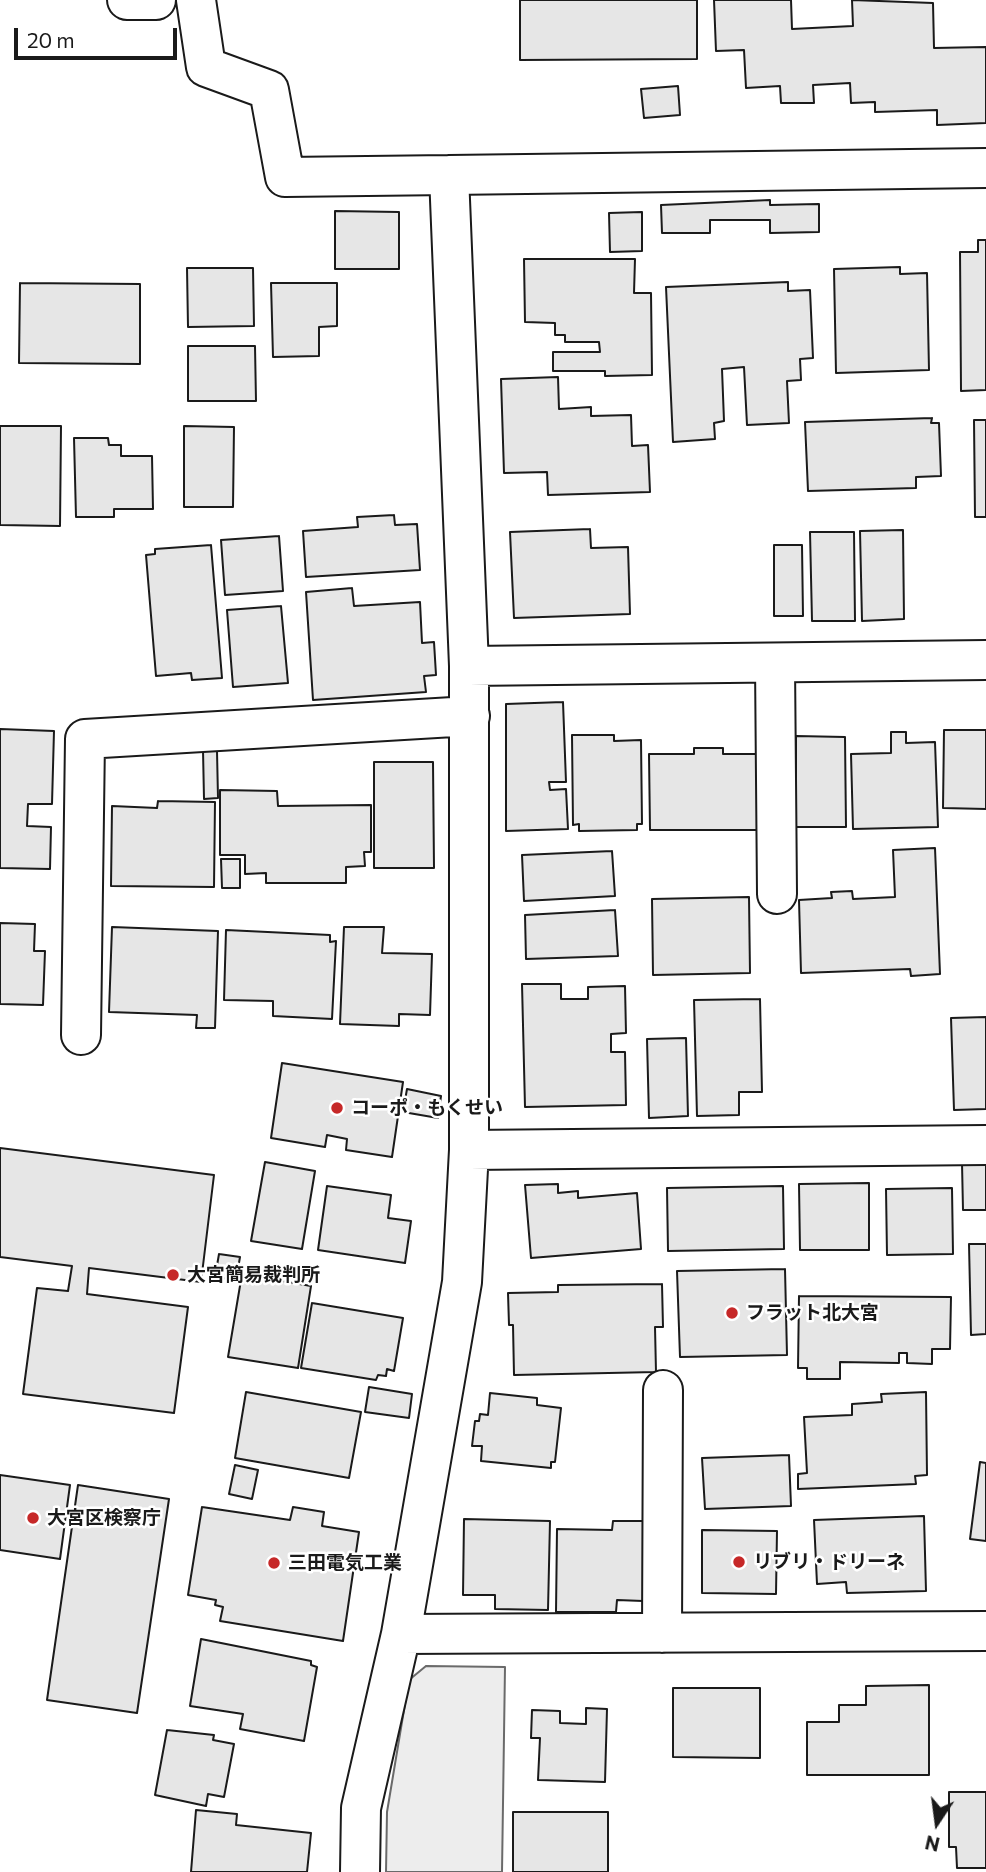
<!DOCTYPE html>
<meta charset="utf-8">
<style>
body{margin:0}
#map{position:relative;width:986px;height:1872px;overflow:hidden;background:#fff;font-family:Commissioner,sans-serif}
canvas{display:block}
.north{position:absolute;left:902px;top:1788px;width:70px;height:70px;-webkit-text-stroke:5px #fff;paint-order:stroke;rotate:193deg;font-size:19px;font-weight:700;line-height:28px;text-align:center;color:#1a1a1a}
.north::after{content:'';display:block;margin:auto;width:24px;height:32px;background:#1a1a1a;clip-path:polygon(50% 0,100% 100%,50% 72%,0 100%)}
.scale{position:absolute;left:14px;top:28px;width:163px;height:32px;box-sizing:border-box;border:4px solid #1a1a1a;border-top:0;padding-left:9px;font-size:21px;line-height:24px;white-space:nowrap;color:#1a1a1a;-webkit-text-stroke:5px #fff;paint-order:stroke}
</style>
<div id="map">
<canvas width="986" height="1872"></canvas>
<div class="north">N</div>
<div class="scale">20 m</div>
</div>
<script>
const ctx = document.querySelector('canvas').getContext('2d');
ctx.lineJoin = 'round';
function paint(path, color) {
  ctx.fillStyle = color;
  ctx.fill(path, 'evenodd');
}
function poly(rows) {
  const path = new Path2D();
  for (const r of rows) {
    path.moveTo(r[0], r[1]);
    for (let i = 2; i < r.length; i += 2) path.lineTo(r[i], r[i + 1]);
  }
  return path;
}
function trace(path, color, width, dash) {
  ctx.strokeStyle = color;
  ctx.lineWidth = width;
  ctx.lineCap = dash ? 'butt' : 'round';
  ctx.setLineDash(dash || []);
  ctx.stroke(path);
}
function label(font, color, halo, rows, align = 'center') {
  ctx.font = font + ' Commissioner,"Noto Sans JP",sans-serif';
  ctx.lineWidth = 5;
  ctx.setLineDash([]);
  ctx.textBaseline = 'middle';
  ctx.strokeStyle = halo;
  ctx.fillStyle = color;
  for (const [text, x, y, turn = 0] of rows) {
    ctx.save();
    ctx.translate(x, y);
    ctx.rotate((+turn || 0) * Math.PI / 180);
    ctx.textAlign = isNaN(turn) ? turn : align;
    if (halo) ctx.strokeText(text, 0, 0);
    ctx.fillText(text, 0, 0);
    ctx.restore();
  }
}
const built = poly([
 [426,1666,505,1667,502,1872,386,1872,387,1812,409,1680,426,1666]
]);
const building = poly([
 [520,0,697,0,697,59,520,60,520,0],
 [714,0,791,0,792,29,853,26,852,0,933,3,934,48,986,47,986,123,937,125,937,110,875,112,875,102,851,103,850,83,813,85,814,103,781,103,780,86,746,88,744,50,716,51,714,0],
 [678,86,680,115,644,118,641,89,678,86],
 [770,200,770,205,819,204,819,232,770,233,770,220,710,220,710,233,662,233,661,205,770,200],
 [335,211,399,212,399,269,335,269,335,211],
 [642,212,642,251,610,252,609,213,642,212],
 [978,240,986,240,986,390,961,391,960,252,978,252,978,240],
 [524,259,635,259,634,293,651,293,652,375,605,376,605,371,553,371,553,352,600,352,599,342,565,342,565,335,555,335,555,323,525,322,524,259],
 [900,267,900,274,927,273,929,370,836,373,834,269,900,267],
 [187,268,253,268,254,326,188,327,187,268],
 [788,282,788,291,810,290,813,358,800,359,801,380,787,381,789,423,747,425,744,367,722,369,724,421,714,423,715,439,673,442,666,287,788,282],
 [20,283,140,284,140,364,19,363,20,283],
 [271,283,337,283,337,326,319,327,319,356,273,357,271,283],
 [188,346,255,346,256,401,188,401,188,346],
 [558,377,559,409,591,407,591,416,631,415,632,446,648,445,650,492,548,495,547,472,504,473,501,379,558,377],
 [932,418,931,423,939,423,941,476,916,477,916,488,808,491,805,422,932,418],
 [974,420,986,420,986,517,975,517,974,420],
 [0,426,61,426,60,526,0,525,0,426],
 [184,426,234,427,233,507,184,507,184,426],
 [74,438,108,438,109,445,121,445,121,456,152,456,153,509,114,509,114,517,76,517,74,438],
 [394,515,395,525,417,524,420,570,306,577,303,531,358,527,357,517,394,515],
 [590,529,591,548,628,547,630,614,514,618,510,532,590,529],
 [903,530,904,619,862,621,860,531,903,530],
 [810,532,854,532,855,621,812,621,810,532],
 [279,536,283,591,225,595,221,540,279,536],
 [211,545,222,678,192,680,191,673,156,676,146,555,155,554,155,549,211,545],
 [774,545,802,545,803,616,774,616,774,545],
 [352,588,354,606,420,602,422,643,434,642,436,675,424,676,426,692,313,700,306,592,352,588],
 [281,606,288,683,233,687,227,610,281,606],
 [563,702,566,782,549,782,550,790,566,789,568,829,506,831,506,704,563,702],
 [0,729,54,731,52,804,28,804,27,826,51,827,50,869,0,868,0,729],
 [944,730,986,730,986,809,943,808,944,730],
 [891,732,906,732,906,743,935,742,938,827,853,829,851,754,891,753,891,732],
 [572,735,614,735,614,741,641,740,642,824,637,824,637,830,579,831,579,824,573,825,572,735],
 [796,736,845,737,846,827,796,827,796,736],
 [694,748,723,748,723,754,759,754,759,830,650,830,649,754,694,754,694,748],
 [203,750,217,751,218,798,204,799,203,750],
 [374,762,433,762,434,868,374,868,374,762],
 [220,790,277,791,278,806,371,805,371,852,364,852,365,866,346,867,346,883,266,883,266,873,245,874,245,855,220,855,220,790],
 [158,801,215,802,214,887,111,886,112,806,157,808,158,801],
 [935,848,940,974,911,976,910,969,801,973,799,900,832,898,831,892,852,891,853,899,895,897,893,850,935,848],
 [612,851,615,896,524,901,522,855,612,851],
 [221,859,240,859,240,888,222,888,221,859],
 [749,897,750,973,653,975,652,899,749,897],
 [615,910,618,956,526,959,525,915,615,910],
 [0,923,35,924,34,951,45,951,43,1005,0,1004,0,923],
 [112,927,218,931,215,1028,196,1028,197,1015,109,1012,112,927],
 [344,927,384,927,382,953,432,954,430,1015,399,1014,399,1026,340,1024,344,927],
 [226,930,330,935,330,942,336,941,332,1019,273,1016,273,1001,224,1000,226,930],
 [522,984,561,984,561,999,588,999,588,987,625,986,626,1033,611,1034,611,1052,625,1052,626,1105,525,1107,522,984],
 [760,999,762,1092,739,1092,739,1115,697,1116,694,1000,760,999],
 [986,1017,986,1109,954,1110,951,1018,986,1017],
 [686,1038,688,1116,649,1118,647,1039,686,1038],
 [282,1063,403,1082,392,1157,346,1150,347,1139,327,1135,325,1147,271,1138,282,1063],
 [407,1089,441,1096,438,1118,403,1112,407,1089],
 [0,1148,214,1175,201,1282,89,1268,87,1294,188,1307,174,1413,23,1394,37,1288,68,1291,72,1266,0,1257,0,1148],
 [265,1162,315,1171,302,1249,251,1241,265,1162],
 [962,1163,986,1163,986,1210,963,1210,962,1163],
 [869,1183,869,1250,800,1250,799,1184,869,1183],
 [558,1184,558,1193,578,1191,578,1198,637,1193,641,1249,531,1258,525,1185,558,1184],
 [327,1186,391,1195,388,1218,411,1221,405,1263,318,1250,327,1186],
 [783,1186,784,1249,668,1251,667,1188,783,1186],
 [952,1188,953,1254,887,1255,886,1189,952,1188],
 [969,1244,986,1244,986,1334,971,1335,969,1244],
 [219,1254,240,1257,236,1280,215,1277,219,1254],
 [785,1269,787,1355,680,1357,677,1271,785,1269],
 [242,1274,311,1286,298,1368,228,1357,242,1274],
 [662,1284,663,1327,655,1327,656,1372,514,1375,513,1325,509,1325,508,1293,558,1292,558,1285,662,1284],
 [799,1296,951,1297,950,1349,932,1349,932,1364,907,1363,907,1353,899,1353,899,1363,840,1362,840,1379,807,1379,807,1368,798,1368,799,1296],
 [312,1303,403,1318,394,1371,387,1369,386,1376,378,1375,376,1380,301,1368,312,1303],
 [369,1387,412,1394,409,1418,365,1412,369,1387],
 [246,1392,361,1412,349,1478,235,1458,246,1392],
 [926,1392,927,1475,915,1476,916,1484,798,1489,798,1474,807,1473,804,1417,852,1415,852,1404,882,1402,881,1394,926,1392],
 [490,1393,537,1398,537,1405,561,1408,555,1462,551,1462,551,1468,481,1461,482,1446,472,1446,475,1421,479,1421,480,1414,488,1415,490,1393],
 [789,1455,791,1506,705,1509,702,1458,789,1455],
 [980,1462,986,1463,986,1541,970,1539,980,1462],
 [235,1465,258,1470,252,1499,229,1494,235,1465],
 [0,1475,70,1485,60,1559,0,1550,0,1475],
 [78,1485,169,1499,137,1713,47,1700,78,1485],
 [202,1507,290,1520,293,1507,324,1512,322,1526,359,1532,343,1641,220,1621,223,1607,215,1605,216,1600,188,1595,202,1507],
 [924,1516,926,1591,847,1593,846,1582,817,1584,814,1520,924,1516],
 [464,1519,550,1521,548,1610,495,1609,495,1595,463,1595,464,1519],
 [613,1521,644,1521,643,1601,617,1600,616,1612,556,1612,557,1529,612,1530,613,1521],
 [702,1530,777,1531,776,1594,702,1593,702,1530],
 [201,1639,311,1661,311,1665,317,1667,304,1741,240,1729,243,1714,190,1706,201,1639],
 [929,1685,929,1775,807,1775,807,1722,839,1722,839,1705,866,1705,866,1686,929,1685],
 [673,1688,760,1688,760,1758,673,1757,673,1688],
 [586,1708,607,1709,605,1782,538,1780,540,1738,531,1738,532,1710,560,1711,560,1723,586,1724,586,1708],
 [167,1730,214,1735,213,1740,234,1744,224,1797,208,1794,206,1806,155,1795,167,1730],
 [949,1792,986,1792,986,1868,957,1868,956,1847,949,1847,949,1792],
 [196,1810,237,1814,236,1825,311,1833,307,1872,191,1872,196,1810],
 [513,1812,608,1812,608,1872,513,1872,513,1812]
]);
const minor = poly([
 [127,0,156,0],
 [196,0,206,67,269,90,285,177,449,175,469,666,469,1150,462,1282,401,1634,361,1808,360,1872],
 [449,175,986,168],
 [775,663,777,894],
 [469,666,986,660],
 [81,1035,85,739,470,716],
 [469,1150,986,1145],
 [662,1633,663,1390],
 [401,1634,986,1631]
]);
const markers = [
 [337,1108,7,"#c62828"],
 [173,1275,7,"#c62828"],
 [732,1313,7,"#c62828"],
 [33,1518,7,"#c62828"],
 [739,1562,7,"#c62828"],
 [274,1563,7,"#c62828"]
];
const poiNames = [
 ["コーポ・もくせい",351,1108],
 ["大宮簡易裁判所",187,1275],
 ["フラット北大宮",746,1313],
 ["大宮区検察庁",47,1518],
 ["リブリ・ドリーネ",753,1562],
 ["三田電気工業",288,1563]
];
paint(built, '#ededed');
trace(built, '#6a6a6a', 2);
paint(building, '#e6e6e6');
trace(building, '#1a1a1a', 2);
trace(minor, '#1a1a1a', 42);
trace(minor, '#fff', 38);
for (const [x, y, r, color] of markers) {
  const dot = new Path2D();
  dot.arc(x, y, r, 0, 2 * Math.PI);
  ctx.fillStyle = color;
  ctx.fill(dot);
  trace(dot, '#fff', 2.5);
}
label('bold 19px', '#1a1a1a', '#fff', poiNames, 'left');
</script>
